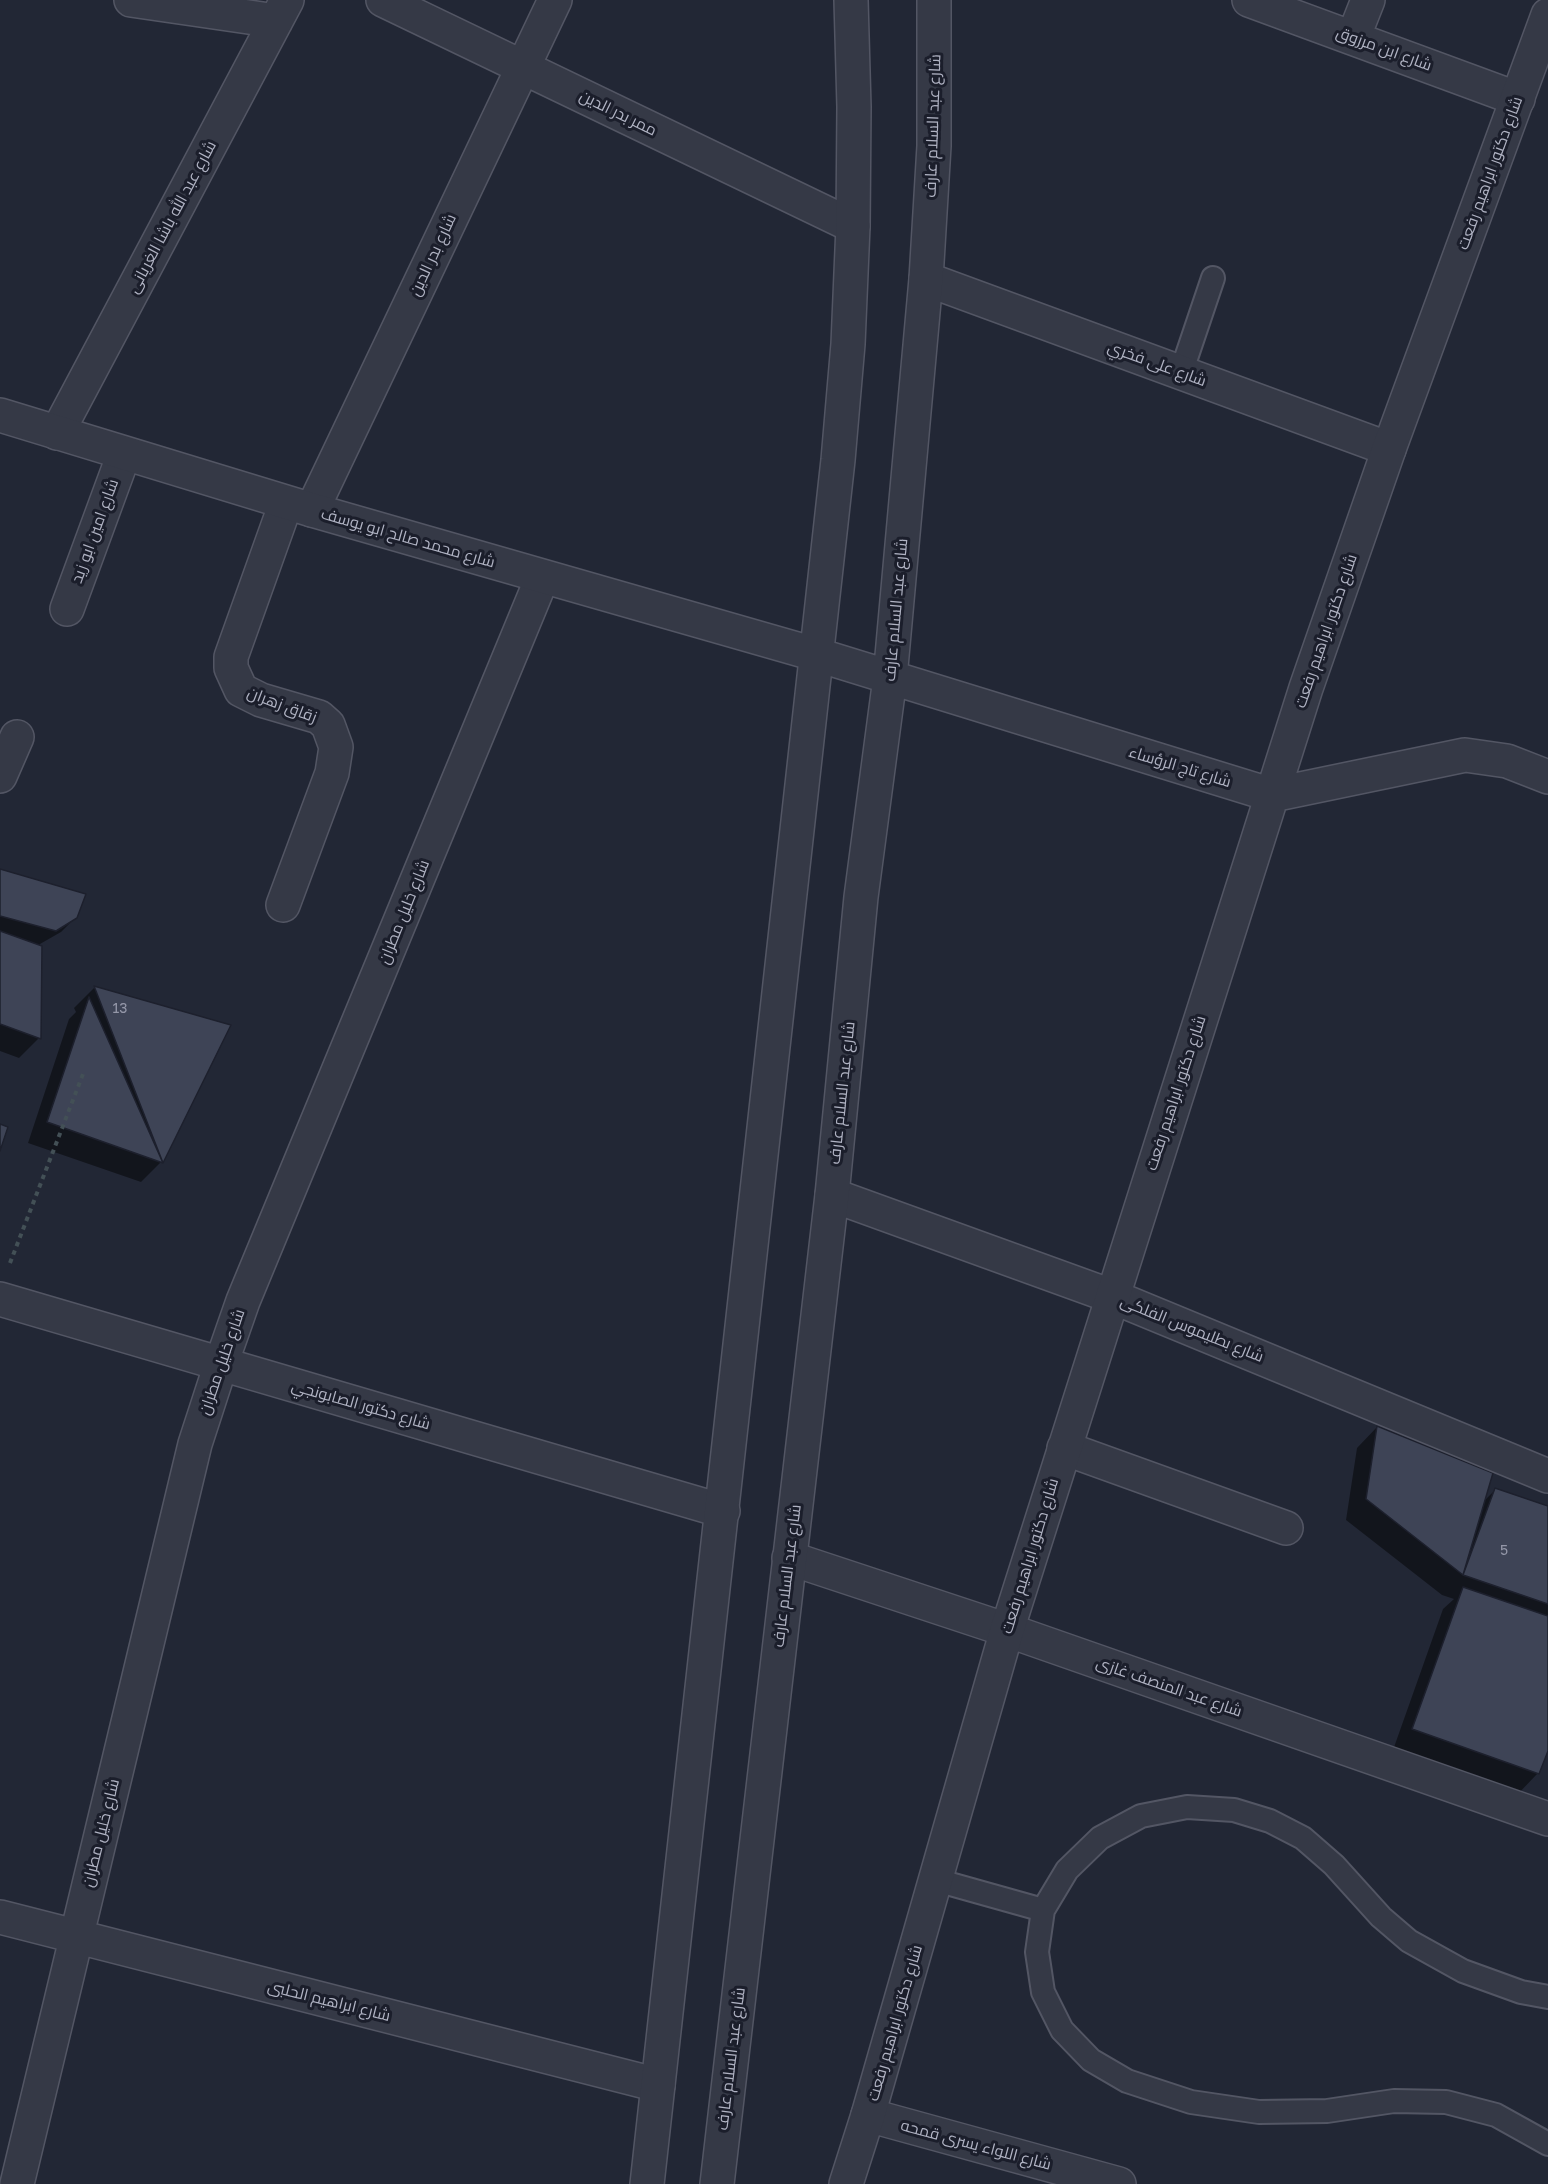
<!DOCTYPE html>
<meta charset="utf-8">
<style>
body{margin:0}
canvas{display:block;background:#222735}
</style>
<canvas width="1548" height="2184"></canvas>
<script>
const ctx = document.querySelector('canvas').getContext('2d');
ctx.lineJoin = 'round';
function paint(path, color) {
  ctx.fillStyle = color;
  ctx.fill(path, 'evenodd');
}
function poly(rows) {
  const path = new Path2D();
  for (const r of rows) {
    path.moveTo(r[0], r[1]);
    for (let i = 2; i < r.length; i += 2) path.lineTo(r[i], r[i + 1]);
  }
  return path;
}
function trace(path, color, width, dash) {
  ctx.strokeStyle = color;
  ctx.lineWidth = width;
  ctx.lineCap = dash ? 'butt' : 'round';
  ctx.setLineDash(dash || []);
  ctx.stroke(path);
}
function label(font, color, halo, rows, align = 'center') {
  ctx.font = font + ' "Golos Text",Cairo,sans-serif';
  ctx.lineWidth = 6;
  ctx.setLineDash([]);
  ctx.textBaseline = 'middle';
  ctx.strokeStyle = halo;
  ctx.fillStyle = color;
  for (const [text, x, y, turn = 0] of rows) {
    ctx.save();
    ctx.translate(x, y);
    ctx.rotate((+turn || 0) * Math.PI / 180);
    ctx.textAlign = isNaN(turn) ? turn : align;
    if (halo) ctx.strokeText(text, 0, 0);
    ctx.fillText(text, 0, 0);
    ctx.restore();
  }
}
const shadow = poly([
 [0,871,75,918,61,932,40,944,39,1038,19,1058,0,1051],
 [94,988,229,1026,161,1162,141,1182,28,1143,69,1019,76,1012,74,1008],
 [1377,1427,1483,1502,1496,1489,1548,1508,1548,1747,1538,1773,1518,1794,1393,1750,1443,1609,1454,1599,1442,1595,1346,1520,1357,1448]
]);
const building = poly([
 [0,869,86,894,77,918,56,931,0,916,0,869],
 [0,931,42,946,41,1039,0,1024,0,931],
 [94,986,231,1025,163,1163,94,986],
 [89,997,163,1163,47,1122,89,997],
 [0,1124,8,1127,0,1151,0,1124],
 [1377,1426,1493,1473,1463,1575,1366,1499,1377,1426],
 [1495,1488,1548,1506,1548,1604,1463,1575,1495,1488],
 [1463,1587,1548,1616,1548,1751,1539,1774,1412,1729,1463,1587]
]);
const path = poly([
 [10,1263,83,1074]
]);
const service = poly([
 [1181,373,1213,278],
 [936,1880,1043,1910],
 [1548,1997,1521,1992,1463,1971,1409,1941,1381,1917,1334,1865,1303,1838,1270,1821,1234,1810,1187,1807,1141,1816,1100,1838,1067,1870,1043,1910,1037,1952,1043,1992,1062,2030,1091,2060,1127,2081,1191,2102,1259,2112,1327,2111,1394,2101,1446,2102,1496,2115,1548,2144]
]);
const minor = poly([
 [131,0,276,21],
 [383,0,853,226],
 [1249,0,1518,99],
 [1353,38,1368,0],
 [926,279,1389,449],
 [57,433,287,0],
 [312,510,555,0],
 [67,609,124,454],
 [0,776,17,737],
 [283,905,332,773,336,747,328,725,319,717,261,700,241,690,231,668,231,657,286,503],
 [832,1195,1111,1296,1548,1476],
 [0,1299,723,1511],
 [1064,1448,1286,1528],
 [789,1558,1007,1630,1548,1819],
 [0,1917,658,2085],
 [868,2115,1119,2184],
 [17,2184,195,1444,221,1364,243,1301,542,578]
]);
const tertiary = poly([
 [0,415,312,510,818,655,1272,795,1465,755,1507,761,1548,777],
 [647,2184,838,460,848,344,853,226,854,107,851,0],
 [717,2184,832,1195,861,897,890,678,926,279,934,146,934,0],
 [846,2184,868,2115,1007,1630,1306,688,1389,449,1548,15]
]);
const numberNames = [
 ["13",120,1009],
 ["5",1504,1551]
];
const streetNames = [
 ["شارع ابن مرزوق",1384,49,20],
 ["ممر بدر الدين",618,113,26],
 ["شارع عبد السلام عارف",933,126,-88],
 ["شارع دكتور ابراهيم رفعت",1490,173,-70],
 ["شارع عبد الله باشا الغريانى",172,217,-62],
 ["شارع بدر الدين",433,255,-65],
 ["شارع على فخري",1157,364,20],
 ["شارع امين ابو زيد",95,531,-70],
 ["شارع محمد صالح ابو يوسف",408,538,16],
 ["شارع عبد السلام عارف",896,610,-85],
 ["شارع دكتور ابراهيم رفعت",1326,631,-71],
 ["زقاق زهران",282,705,21],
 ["شارع تاج الرؤساء",1180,767,17],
 ["شارع خليل مطران",404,912,-68],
 ["شارع عبد السلام عارف",842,1093,-84],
 ["شارع دكتور ابراهيم رفعت",1176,1093,-72],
 ["شارع بطليموس الفلكى",1192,1329,22],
 ["شارع خليل مطران",222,1362,-71],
 ["شارع دكتور الصابونجي",361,1405,16],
 ["شارع دكتور ابراهيم رفعت",1030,1556,-73],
 ["شارع عبد السلام عارف",787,1576,-83],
 ["شارع عبد المنصف غازى",1169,1687,19],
 ["شارع خليل مطران",101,1833,-76],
 ["شارع ابراهيم الحلبى",329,2001,14],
 ["شارع دكتور ابراهيم رفعت",895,2023,-74],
 ["شارع عبد السلام عارف",731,2059,-83],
 ["شارع اللواء يسرى قمحه",976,2145,15]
];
paint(shadow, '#0007');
paint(building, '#3e4456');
trace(building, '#1d202d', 1.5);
trace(service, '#535664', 26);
trace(minor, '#535664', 36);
trace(tertiary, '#535664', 36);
trace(path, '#435056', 4, [4.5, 4.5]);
trace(service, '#353946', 22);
trace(minor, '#353946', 33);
trace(tertiary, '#353946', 33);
label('14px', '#9497a8', null, numberNames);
label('16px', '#b0b3c3', '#1b1e2b', streetNames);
</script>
